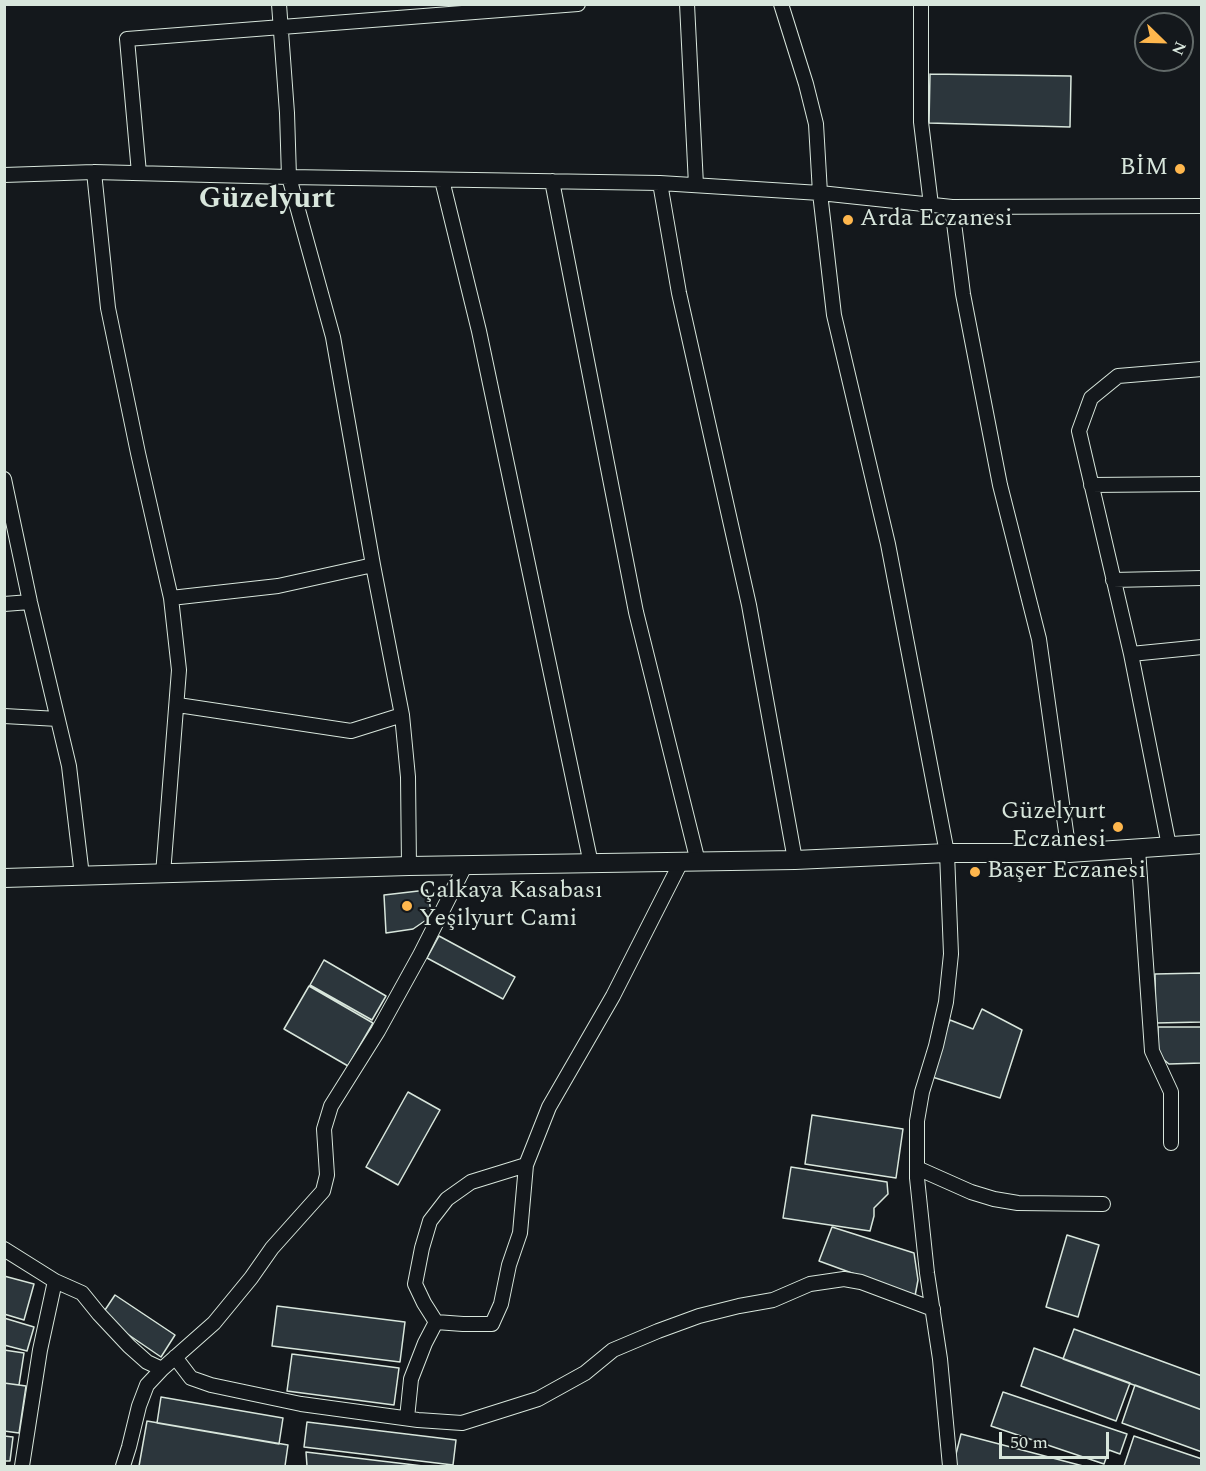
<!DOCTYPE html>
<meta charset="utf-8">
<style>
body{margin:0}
#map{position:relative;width:1206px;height:1471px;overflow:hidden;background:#14181c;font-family:Spectral,serif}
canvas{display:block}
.frame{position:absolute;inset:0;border:6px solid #d8e6dc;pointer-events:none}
.north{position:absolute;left:1134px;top:12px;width:60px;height:60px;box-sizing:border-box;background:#14181c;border:2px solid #626a69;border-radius:50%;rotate:113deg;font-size:16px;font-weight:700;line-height:24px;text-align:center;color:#d8e6dc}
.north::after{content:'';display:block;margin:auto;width:21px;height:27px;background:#ffb74d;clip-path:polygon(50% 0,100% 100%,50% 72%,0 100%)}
.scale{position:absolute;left:999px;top:1432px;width:110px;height:27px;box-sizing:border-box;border:3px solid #d8e6dc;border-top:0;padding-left:8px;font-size:18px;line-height:21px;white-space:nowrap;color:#d8e6dc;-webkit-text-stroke:4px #14181c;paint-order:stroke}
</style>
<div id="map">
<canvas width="1206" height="1471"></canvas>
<div class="frame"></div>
<div class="north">N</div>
<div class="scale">50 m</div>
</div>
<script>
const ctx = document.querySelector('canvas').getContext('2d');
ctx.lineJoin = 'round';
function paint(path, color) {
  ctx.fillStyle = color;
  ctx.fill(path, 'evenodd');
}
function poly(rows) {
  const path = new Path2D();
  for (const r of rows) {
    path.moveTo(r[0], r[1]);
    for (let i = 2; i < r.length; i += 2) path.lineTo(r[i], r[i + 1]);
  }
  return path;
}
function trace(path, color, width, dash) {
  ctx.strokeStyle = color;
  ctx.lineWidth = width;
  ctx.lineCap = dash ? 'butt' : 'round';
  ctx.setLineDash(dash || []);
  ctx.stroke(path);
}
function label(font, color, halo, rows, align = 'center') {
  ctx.font = font + ' Spectral,serif';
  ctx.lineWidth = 4.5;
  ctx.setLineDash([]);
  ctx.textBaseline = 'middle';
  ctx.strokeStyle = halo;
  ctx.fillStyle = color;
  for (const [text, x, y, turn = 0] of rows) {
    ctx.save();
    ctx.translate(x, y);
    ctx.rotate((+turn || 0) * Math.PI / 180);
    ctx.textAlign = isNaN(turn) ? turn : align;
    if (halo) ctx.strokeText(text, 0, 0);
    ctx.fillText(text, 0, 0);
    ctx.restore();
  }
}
const building = poly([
 [930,74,1071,76,1070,127,929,123,930,74],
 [427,890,432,916,413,929,386,933,384,895,427,890],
 [439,936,515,977,503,999,427,958,439,936],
 [324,960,386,996,372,1020,310,985,324,960],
 [1202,973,1202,1022,1156,1023,1155,974,1202,973],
 [309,986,373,1023,348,1066,284,1029,309,986],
 [982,1009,1022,1030,1000,1098,929,1076,950,1020,973,1029,982,1009],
 [1158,1027,1202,1027,1202,1063,1169,1064,1158,1055,1158,1027],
 [408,1092,440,1110,398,1185,366,1167,408,1092],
 [812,1115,903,1129,896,1178,805,1164,812,1115],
 [791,1167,887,1182,888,1194,874,1208,874,1216,870,1231,783,1218,791,1167],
 [832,1227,914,1253,918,1280,915,1296,819,1261,832,1227],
 [1067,1235,1099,1245,1078,1317,1046,1307,1067,1235],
 [4,1276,34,1284,24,1320,4,1314,4,1276],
 [115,1295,175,1335,161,1357,101,1316,115,1295],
 [277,1306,405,1322,400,1362,272,1346,277,1306],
 [4,1318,34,1327,27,1351,4,1345,4,1318],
 [1074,1329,1202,1376,1202,1410,1063,1359,1074,1329],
 [1034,1348,1130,1383,1116,1421,1021,1386,1034,1348],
 [4,1350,24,1353,19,1385,4,1383,4,1350],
 [292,1354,399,1368,394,1405,287,1391,292,1354],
 [4,1383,26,1386,19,1433,4,1431,4,1383],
 [1135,1385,1202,1410,1202,1452,1122,1423,1135,1385],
 [1003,1392,1127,1434,1120,1454,1109,1450,1104,1464,991,1426,1003,1392],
 [161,1397,283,1418,279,1444,157,1423,161,1397],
 [147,1421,288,1445,285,1466,139,1466,147,1421],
 [307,1422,456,1440,453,1465,304,1447,307,1422],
 [961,1434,1083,1466,953,1466,961,1434],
 [4,1436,13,1437,10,1461,4,1461,4,1436],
 [1134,1436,1202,1459,1202,1466,1124,1466,1134,1436],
 [306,1452,423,1466,307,1466,306,1452]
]);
const street = poly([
 [279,4,287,113,289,177,333,337,373,565,402,715,408,777,409,866],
 [687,4,696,185],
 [781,4,806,84,816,124,820,193,834,315,888,544,947,853,951,954,946,1002,936,1046,922,1092,917,1121,917,1178,927,1273,940,1359,950,1466],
 [921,4,921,122,931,205],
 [94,172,108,308,138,453,171,598,179,670,163,874],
 [139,173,127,39,578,4],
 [4,175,94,172,289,177,660,183,820,193,952,207,1202,206],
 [442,180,479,331,591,864],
 [552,181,636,612,698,862],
 [660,183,679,293,749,605,795,860],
 [952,207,963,294,1000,485,1039,639,1069,853],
 [4,479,30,602,69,766,82,876],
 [1091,485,1202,484],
 [1113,580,1202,578],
 [171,598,278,586,373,565],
 [4,604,30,602],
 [1131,654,1202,647],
 [178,705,351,731,402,715],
 [4,716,58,719],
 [1169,846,1131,654,1079,431,1091,398,1118,376,1202,369],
 [1138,849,1152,1051,1171,1092,1171,1143],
 [917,1168,971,1192,994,1199,1018,1203,1103,1204],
 [4,1249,55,1281,82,1293,99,1314,129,1346,147,1362,162,1369],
 [436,1322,463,1324,492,1324,501,1304,509,1265,520,1233,526,1165,549,1107,613,996,681,862],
 [175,1357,191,1378,211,1385,301,1404,418,1420,462,1423,538,1399,585,1373,613,1350,658,1331,699,1316,739,1306,773,1300,810,1284,844,1279,861,1282,933,1309],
 [407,1418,411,1379,425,1343,436,1322,424,1303,415,1284,422,1248,430,1221,447,1199,471,1182,526,1165],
 [22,1466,40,1350,55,1281],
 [123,1466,129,1447,139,1406,147,1385,162,1369,214,1323,251,1278,272,1248,323,1191,327,1175,324,1129,331,1106,378,1031,420,955,465,866]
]);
const secondary = poly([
 [4,878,409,866,795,860,947,853,1069,853,1202,844]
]);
const markers = [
 [1180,169,6,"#ffb74d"],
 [848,220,6,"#ffb74d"],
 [1118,827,6,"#ffb74d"],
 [975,872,6,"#ffb74d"],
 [407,906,6,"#ffb74d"]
];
const poiNames = [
 ["BİM",1168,169,"right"],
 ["Arda Eczanesi",860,220],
 ["Güzelyurt",1106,813,"right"],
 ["Eczanesi",1106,841,"right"],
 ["Başer Eczanesi",987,872],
 ["Çalkaya Kasabası",419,892],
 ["Yeşilyurt Cami",419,920]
];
const districtNames = [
 ["Güzelyurt",267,201]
];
paint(building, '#2c363c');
trace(building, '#d8e6dc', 1.5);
trace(street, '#d8e6dc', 16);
trace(secondary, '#d8e6dc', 20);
trace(street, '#14181c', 14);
trace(secondary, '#14181c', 18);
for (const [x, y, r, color] of markers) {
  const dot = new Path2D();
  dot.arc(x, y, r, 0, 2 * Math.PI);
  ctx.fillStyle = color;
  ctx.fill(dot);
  trace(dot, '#14181c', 2);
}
label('24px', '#d8e6dc', '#14181c', poiNames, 'left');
label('bold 30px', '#d8e6dc', '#14181c', districtNames);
</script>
